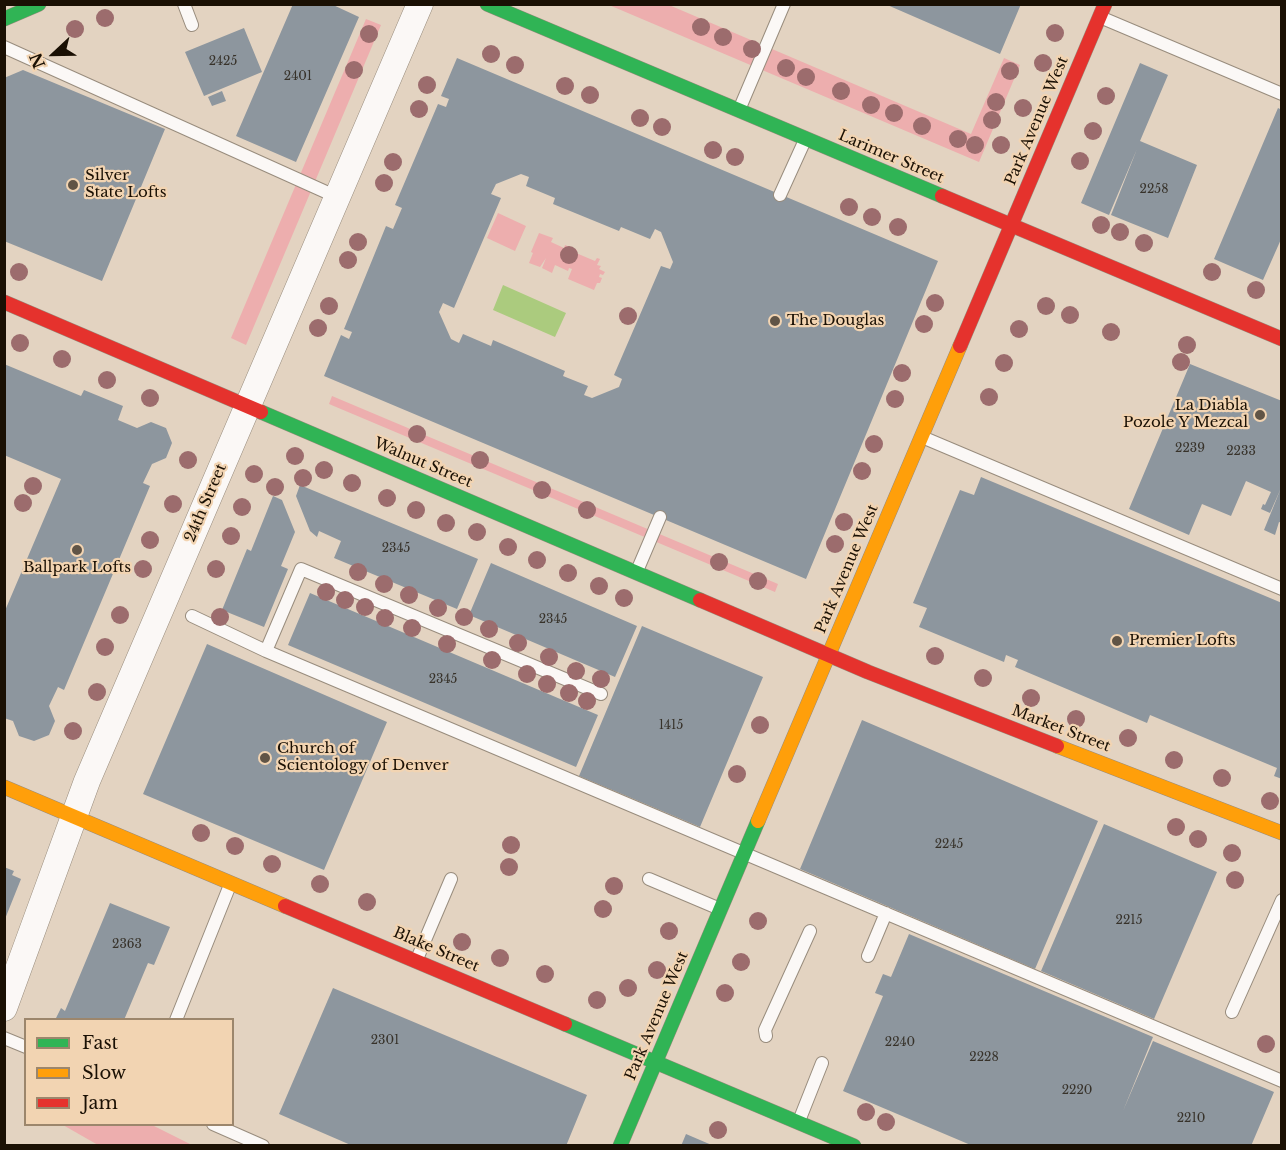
<!DOCTYPE html>
<style>
body{margin:0}
#map{position:relative;width:1286px;height:1150px;overflow:hidden;background:#e3d3c1;font-family:"Libre Baskerville",serif}
canvas{display:block}
.frame{position:absolute;inset:0;border:6px solid #1a1004;pointer-events:none}
.legend{position:absolute;left:24px;top:1018px;width:210px;height:108px;box-sizing:border-box;background:#f2d4b2;border:2px solid #9c866c;margin:0;padding:8px 10px;list-style:none;font-size:18px;color:#1a1004}
.legend li{display:flex;align-items:center;gap:12px;height:30px}
.legend b{width:30px;border:2px solid #9c866c}
.north{position:absolute;left:24px;top:24px;width:60px;height:60px;-webkit-text-stroke:4px #f2d4b2;paint-order:stroke;rotate:248deg;font-size:16px;font-weight:700;line-height:24px;text-align:center;color:#1a1004}
.north::after{content:'';display:block;margin:auto;width:21px;height:27px;background:#1a1004;clip-path:polygon(50% 0,100% 100%,50% 72%,0 100%)}
</style>
<div id="map">
<canvas width="1286" height="1150"></canvas>
<div class="frame"></div>
<ul class="legend">
<li><b style="height:8px;background:#30b455"></b>Fast</li>
<li><b style="height:8px;background:#ff9f0a"></b>Slow</li>
<li><b style="height:8px;background:#e5322d"></b>Jam</li>
</ul>
<div class="north">N</div>
</div>
<script>
const ctx = document.querySelector('canvas').getContext('2d');
ctx.lineJoin = 'round';
function paint(path, color) {
  ctx.fillStyle = color;
  ctx.fill(path, 'evenodd');
}
function poly(rows) {
  const path = new Path2D();
  for (const r of rows) {
    path.moveTo(r[0], r[1]);
    for (let i = 2; i < r.length; i += 2) path.lineTo(r[i], r[i + 1]);
  }
  return path;
}
function trace(path, color, width, dash) {
  ctx.strokeStyle = color;
  ctx.lineWidth = width;
  ctx.lineCap = dash ? 'butt' : 'round';
  ctx.setLineDash(dash || []);
  ctx.stroke(path);
}
function label(font, color, halo, rows, align = 'center') {
  ctx.font = font + ' "Libre Baskerville",serif';
  ctx.lineWidth = 4.5;
  ctx.setLineDash([]);
  ctx.textBaseline = 'middle';
  ctx.strokeStyle = halo;
  ctx.fillStyle = color;
  for (const [text, x, y, turn = 0] of rows) {
    ctx.save();
    ctx.translate(x, y);
    ctx.rotate((+turn || 0) * Math.PI / 180);
    ctx.textAlign = isNaN(turn) ? turn : align;
    if (halo) ctx.strokeText(text, 0, 0);
    ctx.fillText(text, 0, 0);
    ctx.restore();
  }
}
const green = poly([
 [609,5,669,5,971,134,1004,58,1020,65,979,162],
 [366,19,381,25,246,345,231,338],
 [498,213,526,226,515,251,487,238],
 [539,233,553,238,551,242,564,248,565,245,577,250,576,253,595,261,597,258,600,259,597,265,601,266,599,269,605,272,603,275,600,274,599,277,602,278,600,283,597,283,594,290,568,279,572,269,569,268,568,271,555,265,552,273,542,268,546,258,540,267,529,263,533,253,531,252],
 [332,396,778,584,775,592,329,404],
 [63,1125,152,1125,192,1145,98,1145]
]);
const water = poly([
 [503,285,566,313,555,337,493,310]
]);
const building = poly([
 [293,4,331,4,359,17,296,162,236,136],
 [885,4,1021,4,1000,54],
 [244,28,262,72,204,96,185,52],
 [457,58,938,261,806,579,324,376,341,335,349,339,352,332,344,329,386,226,393,229,402,208,395,205,438,104,446,107,449,99,441,96],
 [521,174,529,177,526,186,555,198,553,204,619,231,621,227,650,239,655,229,661,232,673,262,670,269,661,266,614,375,622,379,619,387,592,398,584,395,588,386,563,376,565,371,493,340,491,346,463,334,459,343,451,339,439,312,443,303,454,308,501,198,491,194,496,184],
 [1140,63,1168,75,1140,141,1197,165,1168,238,1111,215,1137,149,1109,215,1081,203],
 [23,70,165,129,102,281,4,241,4,78],
 [222,91,226,101,212,106,208,97],
 [1278,108,1282,110,1282,237,1263,280,1214,259],
 [4,364,81,396,84,390,123,406,118,420,137,428,151,422,166,428,172,443,166,458,152,464,143,483,150,486,64,690,58,687,49,706,55,721,49,735,34,741,19,736,13,721,4,718,4,613,61,479,4,455],
 [1190,364,1282,401,1282,523,1279,522,1275,535,1264,530,1281,488,1270,513,1261,509,1263,504,1265,505,1271,492,1246,481,1231,516,1202,504,1189,535,1129,509],
 [981,477,1282,603,1282,779,1274,776,1277,768,1150,715,1147,723,1015,667,1018,660,1006,655,1004,662,919,627,927,608,913,603,960,490,974,495],
 [300,485,478,559,457,609,334,558,341,541,319,531,317,537,310,531,296,496],
 [273,496,282,500,295,532,281,566,288,569,264,627,222,610,247,549,251,551],
 [491,563,637,626,615,677,469,615],
 [310,593,598,715,576,767,288,645],
 [642,626,763,677,700,827,579,776],
 [207,644,387,722,324,870,143,794],
 [862,720,1098,821,1035,969,800,869],
 [1104,824,1217,872,1154,1019,1041,971],
 [4,867,14,871,12,875,21,879,5,919],
 [110,903,170,927,154,965,148,963,124,1020,55,1020,61,1008,65,1011],
 [909,934,1153,1037,1123,1111,1153,1041,1274,1092,1251,1146,973,1146,843,1091,883,996,875,993,883,974,891,977],
 [333,988,587,1095,566,1146,353,1146,279,1114],
 [686,1134,714,1146,681,1146]
]);
const lane = poly([
 [184,4,192,25],
 [1100,17,1282,94],
 [4,47,337,197],
 [739,110,784,4],
 [780,195,805,140],
 [922,437,1282,589],
 [637,571,660,517],
 [192,616,266,651,1282,1081],
 [266,651,301,569,601,694],
 [649,879,720,909],
 [868,956,886,913],
 [417,959,451,879],
 [1232,1012,1282,900],
 [176,1020,230,885],
 [766,1036,765,1030,810,931],
 [4,1038,26,1047],
 [799,1121,822,1063],
 [213,1124,263,1146]
]);
const street = poly([
 [4,1008,87,781,420,4]
]);
const fast = poly([
 [487,4,942,196],
 [4,19,39,4],
 [261,412,700,600],
 [565,1024,854,1146],
 [620,1146,758,821]
]);
const slow = poly([
 [1057,746,1282,833],
 [4,787,285,906],
 [758,821,960,346]
]);
const jam = poly([
 [942,196,1282,339],
 [4,302,261,412],
 [960,346,1105,4],
 [700,600,868,672,1057,746],
 [285,906,565,1024]
]);
const trees = [
 [105,18],
 [701,27],
 [75,29],
 [1055,33],
 [369,34],
 [723,37],
 [752,49],
 [491,54],
 [1043,63],
 [515,65],
 [786,68],
 [354,70],
 [1010,71],
 [806,77],
 [427,85],
 [565,86],
 [841,91],
 [590,95],
 [1106,96],
 [996,102],
 [871,105],
 [1023,108],
 [419,109],
 [894,113],
 [640,118],
 [992,120],
 [922,126],
 [662,127],
 [1093,131],
 [958,139],
 [975,145],
 [1001,145],
 [713,150],
 [735,157],
 [1080,161],
 [393,162],
 [384,183],
 [849,207],
 [872,217],
 [1101,225],
 [898,227],
 [1120,232],
 [358,242],
 [1144,243],
 [569,255],
 [348,260],
 [19,272],
 [1212,272],
 [1256,290],
 [935,303],
 [329,306],
 [1046,306],
 [1070,315],
 [628,316],
 [924,324],
 [318,328],
 [1019,329],
 [1111,332],
 [20,343],
 [1187,345],
 [62,359],
 [1181,362],
 [1004,363],
 [902,373],
 [107,380],
 [989,397],
 [150,398],
 [895,399],
 [417,434],
 [874,444],
 [295,456],
 [188,460],
 [480,460],
 [324,470],
 [862,471],
 [254,474],
 [303,478],
 [352,483],
 [33,486],
 [275,487],
 [542,490],
 [387,498],
 [23,503],
 [173,504],
 [242,507],
 [416,510],
 [587,510],
 [844,522],
 [446,523],
 [477,532],
 [231,536],
 [150,540],
 [835,544],
 [508,547],
 [537,560],
 [719,562],
 [143,569],
 [216,569],
 [358,572],
 [568,573],
 [758,581],
 [384,584],
 [599,586],
 [326,592],
 [409,595],
 [624,598],
 [345,600],
 [365,607],
 [438,608],
 [120,615],
 [220,617],
 [464,617],
 [385,618],
 [412,628],
 [489,629],
 [518,643],
 [447,644],
 [105,647],
 [935,656],
 [549,657],
 [492,660],
 [576,671],
 [527,674],
 [983,678],
 [601,679],
 [547,684],
 [97,692],
 [569,693],
 [1031,698],
 [587,701],
 [1076,719],
 [760,725],
 [73,731],
 [1128,738],
 [1174,760],
 [737,774],
 [1222,778],
 [1270,801],
 [1176,827],
 [201,833],
 [1198,839],
 [511,845],
 [235,846],
 [1232,853],
 [272,864],
 [509,867],
 [1235,880],
 [320,884],
 [614,886],
 [367,902],
 [603,909],
 [758,921],
 [669,931],
 [462,942],
 [500,958],
 [741,962],
 [657,970],
 [545,974],
 [628,988],
 [725,993],
 [597,1000],
 [1266,1044],
 [866,1112],
 [886,1122],
 [718,1130]
];
const markers = [
 [73,185,6,"#605446"],
 [775,321,6,"#605446"],
 [1260,415,6,"#605446"],
 [77,550,6,"#605446"],
 [1117,641,6,"#605446"],
 [265,758,6,"#605446"]
];
const numberNames = [
 ["2425",223,62],
 ["2401",298,77],
 ["2258",1154,190],
 ["2239",1190,449],
 ["2233",1241,452],
 ["2345",396,549],
 ["2345",553,620],
 ["2345",443,680],
 ["1415",671,726],
 ["2245",949,845],
 ["2215",1129,921],
 ["2363",127,945],
 ["2301",385,1041],
 ["2240",900,1043],
 ["2228",984,1058],
 ["2220",1077,1091],
 ["2210",1191,1119]
];
const streetNames = [
 ["Park Avenue West",1037,121,-67],
 ["Larimer Street",891,157,23],
 ["Walnut Street",423,463,23],
 ["24th Street",206,503,-67],
 ["Park Avenue West",847,569,-67],
 ["Market Street",1061,729,21],
 ["Blake Street",436,950,23],
 ["Park Avenue West",657,1016,-67]
];
const poiNames = [
 ["Silver",85,176],
 ["State Lofts",85,193],
 ["The Douglas",787,321],
 ["La Diabla",1248,406,"right"],
 ["Pozole Y Mezcal",1248,423,"right"],
 ["Ballpark Lofts",77,568,"center"],
 ["Premier Lofts",1129,641],
 ["Church of",277,749],
 ["Scientology of Denver",277,766]
];
paint(green, '#edaeae');
paint(water, '#abcb7e');
paint(building, '#8d969e');
trace(lane, '#988c7d', 14);
trace(street, '#988c7d', 27);
trace(fast, '#988c7d', 15);
trace(slow, '#988c7d', 15);
trace(jam, '#988c7d', 15);
trace(lane, '#fbf8f6', 12);
trace(street, '#fbf8f6', 26);
trace(fast, '#30b455', 14);
trace(slow, '#ff9f0a', 14);
trace(jam, '#e5322d', 14);
ctx.fillStyle = '#9c6c6d';
for (const [x, y] of trees) {
  ctx.beginPath();
  ctx.arc(x, y, 9, 0, 2 * Math.PI);
  ctx.fill();
}
for (const [x, y, r, color] of markers) {
  const dot = new Path2D();
  dot.arc(x, y, r, 0, 2 * Math.PI);
  ctx.fillStyle = color;
  ctx.fill(dot);
  trace(dot, '#f2d4b2', 2);
}
label('12px', '#37322a', null, numberNames);
label('15px', '#1a1004', '#f2d4b2', streetNames);
label('15px', '#1a1004', '#f2d4b2', poiNames, 'left');
</script>
